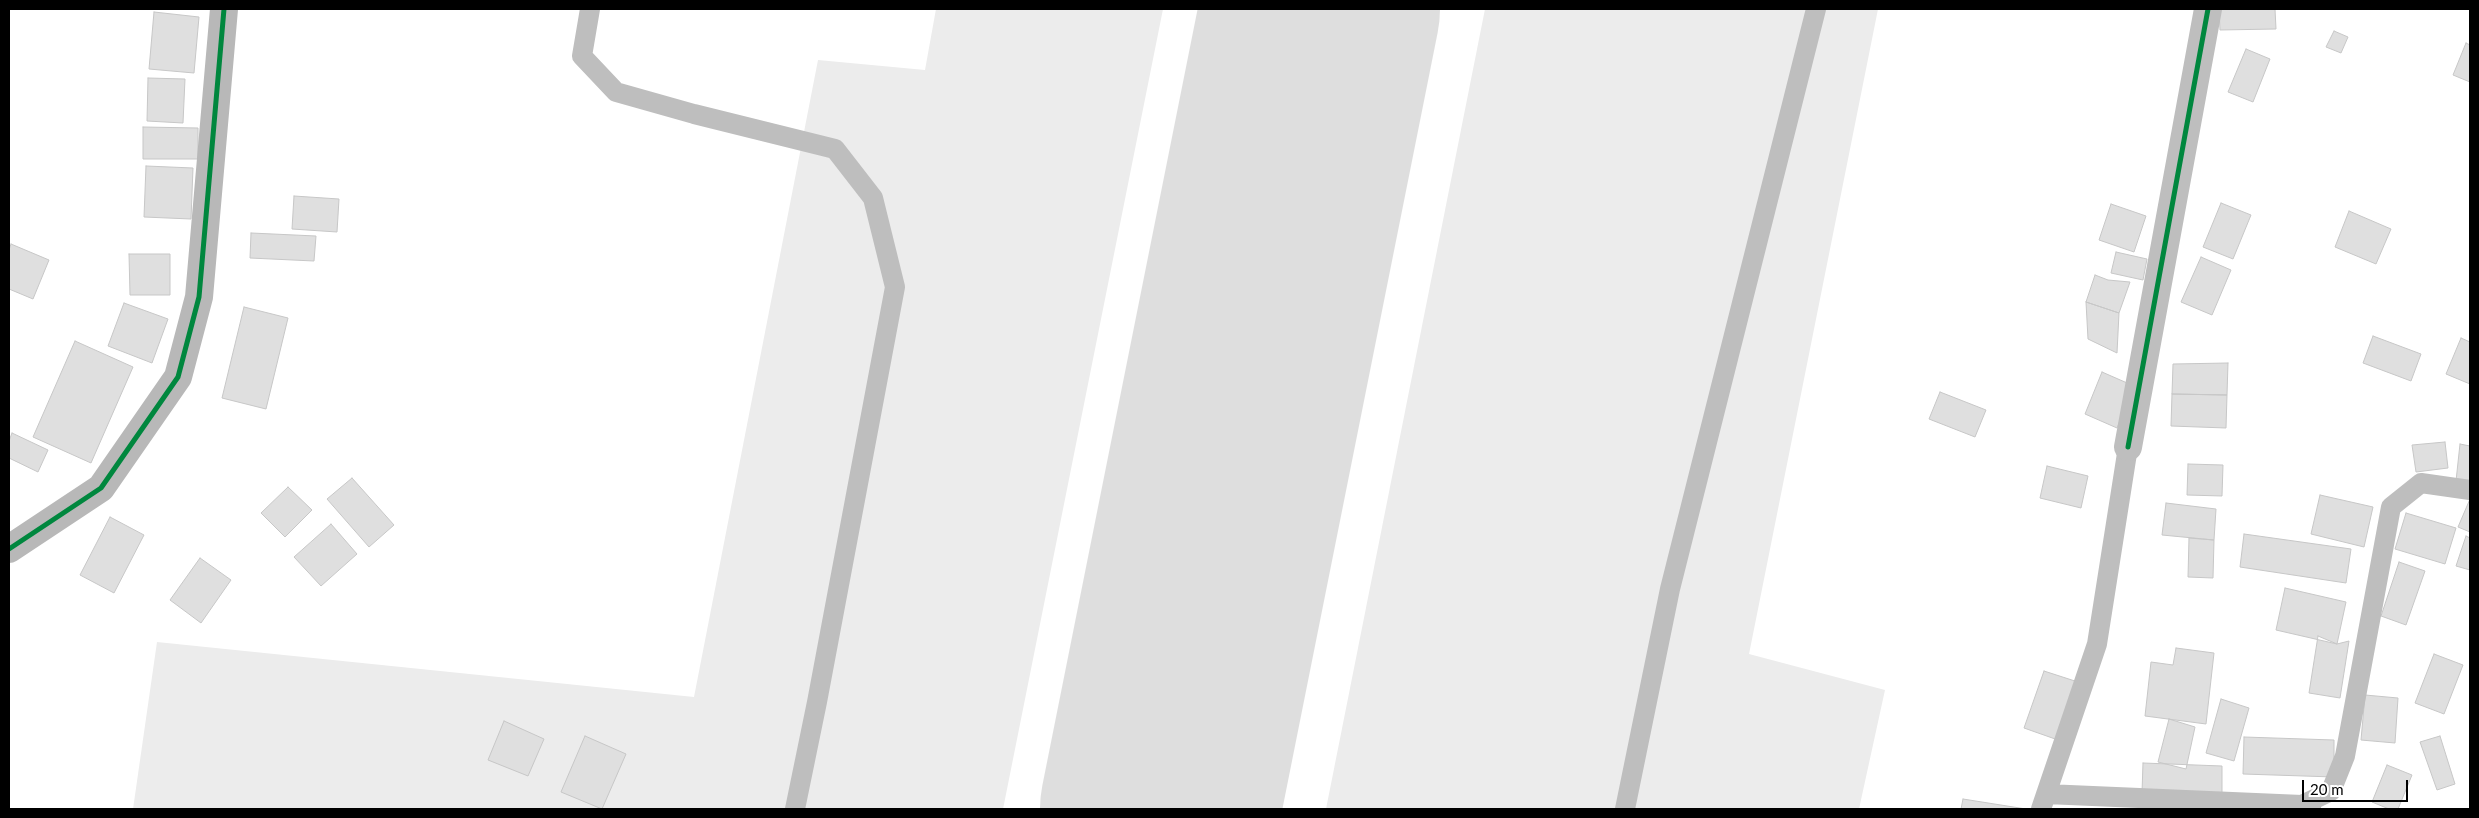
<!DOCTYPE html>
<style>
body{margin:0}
#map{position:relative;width:2479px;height:818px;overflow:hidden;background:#fff;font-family:Lato,sans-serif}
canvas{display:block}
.frame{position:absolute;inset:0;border:10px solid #000;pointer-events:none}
.scale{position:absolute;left:2302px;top:780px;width:106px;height:22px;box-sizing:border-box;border:2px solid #000;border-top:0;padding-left:6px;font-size:15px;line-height:18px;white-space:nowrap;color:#000;-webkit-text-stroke:4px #fff;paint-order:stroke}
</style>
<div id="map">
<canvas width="2479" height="818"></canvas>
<div class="frame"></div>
<div class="scale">20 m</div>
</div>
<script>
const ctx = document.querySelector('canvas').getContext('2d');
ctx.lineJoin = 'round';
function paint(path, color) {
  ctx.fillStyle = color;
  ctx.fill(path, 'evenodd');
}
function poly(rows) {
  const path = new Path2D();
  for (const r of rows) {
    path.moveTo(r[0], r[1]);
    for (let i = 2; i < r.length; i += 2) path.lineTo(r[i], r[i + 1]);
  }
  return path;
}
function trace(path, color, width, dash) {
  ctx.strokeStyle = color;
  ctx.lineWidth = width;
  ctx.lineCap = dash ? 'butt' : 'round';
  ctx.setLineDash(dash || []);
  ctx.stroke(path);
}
const green = poly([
 [936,9,1163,9,1003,809,133,809,157,642,694,697,818,60,925,70],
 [1485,9,1878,9,1749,654,1885,690,1859,809,1326,809]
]);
const taxiway = poly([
 [1318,19,1319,9]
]);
const runway = poly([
 [1160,809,1320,9]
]);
const building = poly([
 [2219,9,2275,9,2276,29,2220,30,2219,9],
 [154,12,199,17,194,73,149,69,154,12],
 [2334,31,2348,37,2341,53,2326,47,2334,31],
 [2466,43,2470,45,2470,82,2453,75,2466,43],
 [2246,49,2270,59,2253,102,2228,92,2246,49],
 [148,78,185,79,183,123,147,121,148,78],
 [143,127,198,128,198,159,143,159,143,127],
 [146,166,193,168,191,219,144,217,146,166],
 [294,196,339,199,337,232,292,229,294,196],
 [2221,203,2251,215,2233,259,2203,247,2221,203],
 [2111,204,2146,216,2134,252,2099,240,2111,204],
 [2349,211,2391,229,2376,264,2335,247,2349,211],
 [251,233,316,236,314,261,250,258,251,233],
 [11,244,49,260,33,299,9,289,9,250,11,244],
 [2116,252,2147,259,2143,280,2111,273,2116,252],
 [129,254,170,254,170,295,130,295,129,254],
 [2201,257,2231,270,2212,315,2181,302,2201,257],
 [2095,275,2108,280,2130,282,2119,313,2086,302,2095,275],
 [2086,302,2119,313,2117,353,2088,339,2086,302],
 [124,303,168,319,152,363,108,346,124,303],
 [244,307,288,318,266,409,222,398,244,307],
 [2373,336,2421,354,2411,381,2363,363,2373,336],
 [2461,338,2470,342,2470,384,2446,374,2461,338],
 [75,341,133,367,91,463,33,437,75,341],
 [2228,363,2227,395,2172,394,2173,364,2228,363],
 [2102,372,2134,386,2117,428,2085,414,2102,372],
 [1940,392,1986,410,1975,437,1929,419,1940,392],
 [2172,394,2227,395,2226,428,2171,426,2172,394],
 [12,433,48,450,38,472,9,458,9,441,12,433],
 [2445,442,2448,468,2416,472,2412,445,2445,442],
 [2460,444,2470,446,2470,482,2456,481,2460,444],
 [2188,464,2223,465,2222,496,2187,495,2188,464],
 [2047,466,2088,476,2081,508,2040,498,2047,466],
 [352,478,394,525,369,547,327,499,352,478],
 [288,487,312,510,285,537,261,513,288,487],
 [2320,495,2373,507,2364,547,2311,534,2320,495],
 [2470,499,2470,532,2458,527,2470,499],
 [2166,503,2216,509,2214,540,2162,535,2166,503],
 [2406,513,2456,528,2445,564,2395,549,2406,513],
 [110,517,144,535,114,593,80,575,110,517],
 [331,524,357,554,321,586,294,557,331,524],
 [2244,534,2351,549,2346,583,2240,567,2244,534],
 [2466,536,2470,538,2470,570,2456,566,2466,536],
 [2189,538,2214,540,2213,578,2188,577,2189,538],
 [200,558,231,580,201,623,170,600,200,558],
 [2399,562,2425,571,2406,625,2381,616,2399,562],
 [2285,588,2346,602,2337,644,2276,630,2285,588],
 [2318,636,2337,644,2349,641,2340,698,2309,693,2318,636],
 [2176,648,2214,653,2206,724,2145,716,2151,662,2173,665,2176,648],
 [2434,654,2463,665,2444,714,2415,703,2434,654],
 [2044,671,2078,682,2058,740,2024,728,2044,671],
 [2365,695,2398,698,2395,743,2361,740,2365,695],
 [2221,699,2249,708,2234,761,2206,753,2221,699],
 [2169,719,2195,727,2186,769,2158,762,2169,719],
 [504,721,544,739,528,776,488,760,504,721],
 [585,736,626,754,602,809,561,792,585,736],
 [2440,736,2455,784,2437,790,2420,742,2440,736],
 [2244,737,2334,740,2334,777,2243,774,2244,737],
 [2143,763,2222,766,2222,796,2142,793,2143,763],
 [2387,765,2412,775,2398,809,2389,809,2372,802,2387,765],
 [1963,799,2026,809,1961,809,1963,799]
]);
const lane = poly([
 [590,9,582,56,616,92,694,114,835,149,873,198,895,287,817,702,795,809],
 [2046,794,2302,805,2311,808],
 [1625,809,1670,589,1816,9],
 [2041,809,2097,644,2128,447],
 [2298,809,2302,805,2331,791,2345,756,2391,507,2421,483,2470,490]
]);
const street = poly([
 [2128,447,2208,9]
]);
const secondary = poly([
 [9,549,101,488,178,377,199,297,224,9]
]);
const cycleway = poly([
 [2128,447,2208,9],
 [9,549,101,488,178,377,199,297,224,9]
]);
paint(green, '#ececec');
trace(taxiway, '#dedede', 96);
trace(runway, '#dedede', 240);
paint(building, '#dfdfdf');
trace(building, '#c7c7c7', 1);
trace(lane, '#bebebe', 20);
trace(street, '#bebebe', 28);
trace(secondary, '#b8b8b8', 28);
trace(cycleway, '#00873e', 5);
</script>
